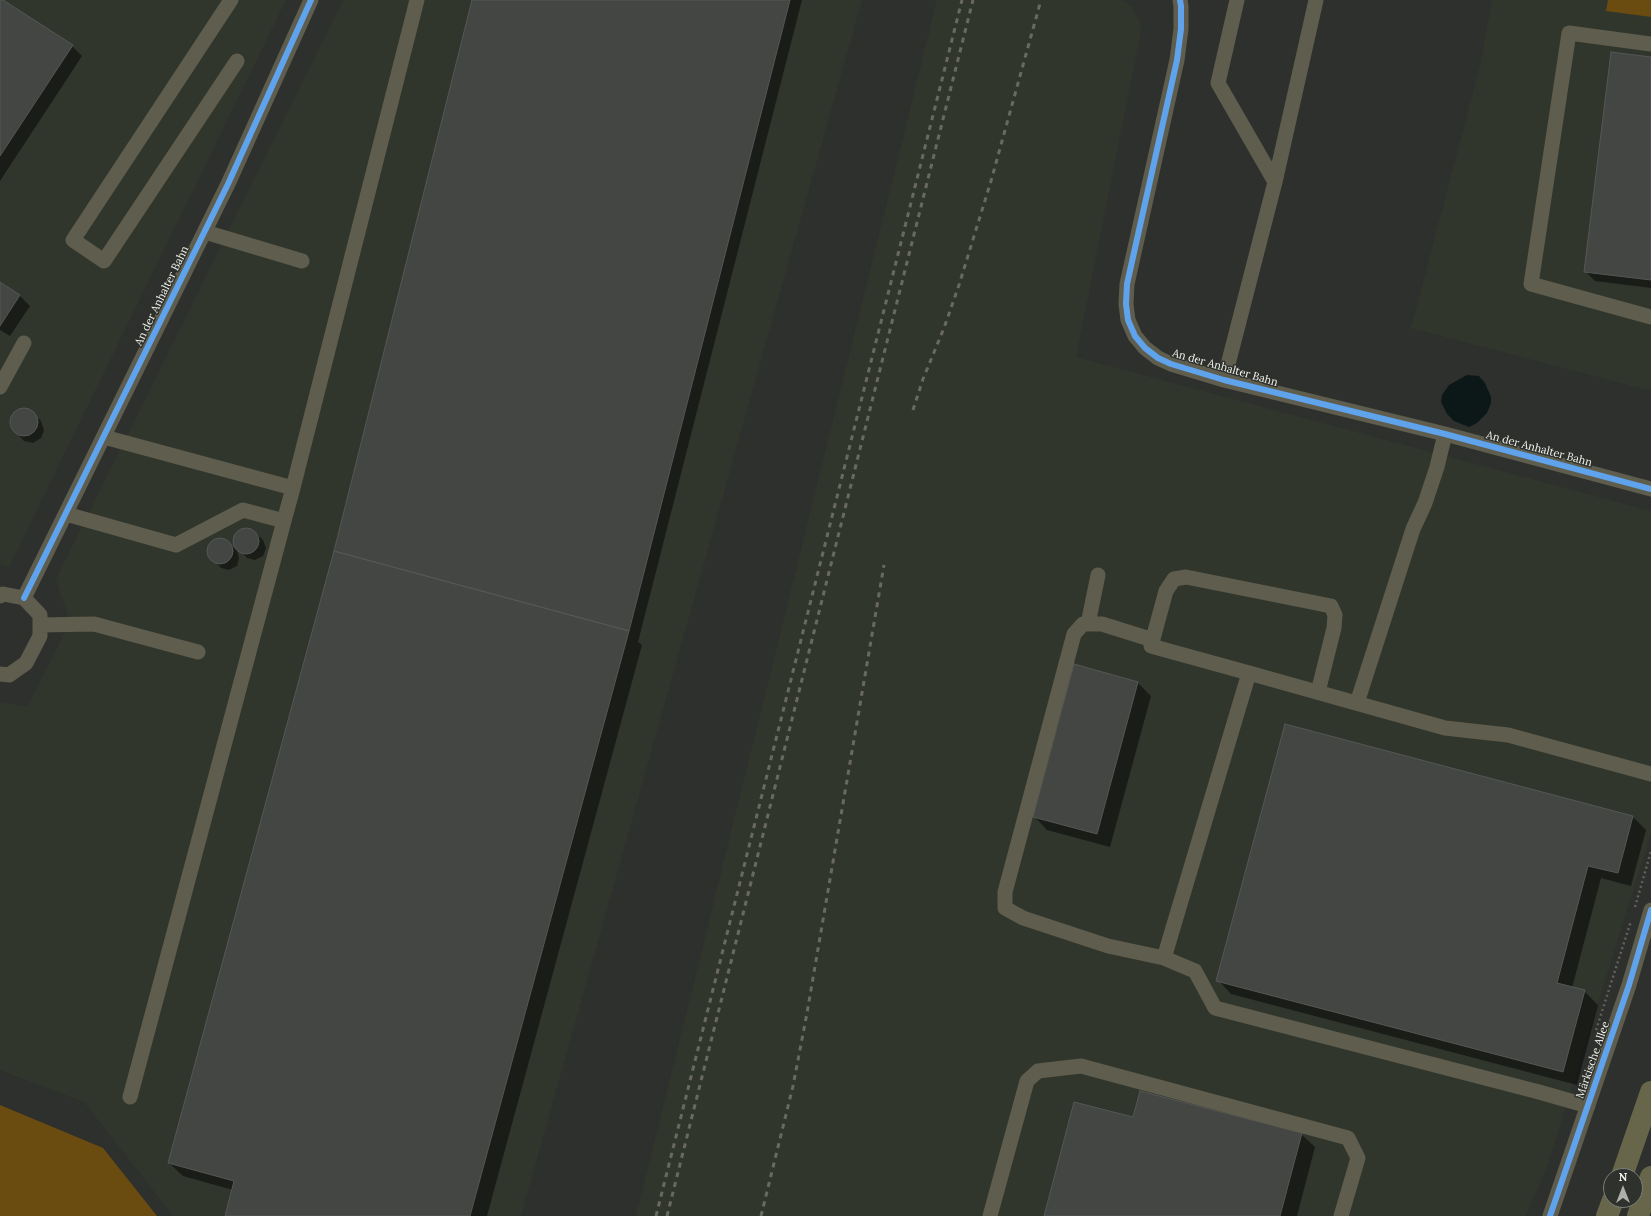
<!DOCTYPE html>
<meta charset="utf-8">
<style>
body{margin:0}
#map{position:relative;width:1651px;height:1216px;overflow:hidden;background:#2e302d;font-family:Lora,serif}
canvas{display:block}
.north{position:absolute;left:1603px;top:1168px;width:40px;height:40px;box-sizing:border-box;background:#2e312c;border:1px solid #7c7f7a;border-radius:50%;rotate:0deg;font-size:11px;font-weight:700;line-height:16px;text-align:center;color:#f2f4f0}
.north::after{content:'';display:block;margin:auto;width:14px;height:18px;background:#adafac;clip-path:polygon(50% 0,100% 100%,50% 72%,0 100%)}
</style>
<div id="map">
<canvas width="1651" height="1216"></canvas>
<div class="north">N</div>
</div>
<script>
const ctx = document.querySelector('canvas').getContext('2d');
ctx.lineJoin = 'round';
function paint(path, color) {
  ctx.fillStyle = color;
  ctx.fill(path, 'evenodd');
}
function poly(rows) {
  const path = new Path2D();
  for (const r of rows) {
    if (r.length === 3) {
      path.moveTo(r[0] + r[2], r[1]);
      path.arc(r[0], r[1], r[2], 0, 2 * Math.PI);
      continue;
    }
    path.moveTo(r[0], r[1]);
    for (let i = 2; i < r.length; i += 2) path.lineTo(r[i], r[i + 1]);
  }
  return path;
}
function trace(path, color, width, dash) {
  ctx.strokeStyle = color;
  ctx.lineWidth = width;
  ctx.lineCap = dash ? 'butt' : 'round';
  ctx.setLineDash(dash || []);
  ctx.stroke(path);
}
function label(font, color, halo, rows, align = 'center') {
  ctx.font = font + ' Lora,serif';
  ctx.lineWidth = 3;
  ctx.setLineDash([]);
  ctx.textBaseline = 'middle';
  ctx.strokeStyle = halo;
  ctx.fillStyle = color;
  for (const [text, x, y, turn = 0] of rows) {
    ctx.save();
    ctx.translate(x, y);
    ctx.rotate((+turn || 0) * Math.PI / 180);
    ctx.textAlign = isNaN(turn) ? turn : align;
    if (halo) ctx.strokeText(text, 0, 0);
    ctx.fillText(text, 0, 0);
    ctx.restore();
  }
}
const built = poly([
 [0,0,286,0,9,567,0,564],
 [343,0,862,0,521,1216,173,1216,84,1102,0,1070,0,702,27,707,70,622,56,579],
 [937,0,1123,0,1132,7,1142,26,1076,357,1651,511,1651,833,1548,1164,1526,1216,636,1216],
 [1492,0,1608,0,1607,11,1651,17,1651,391,1411,328,1480,66]
]);
const green = poly([
 [1608,0,1651,0,1651,17,1606,11],
 [0,1105,103,1148,157,1216,0,1216]
]);
const water = poly([
 [1467,375,1479,376,1485,383,1491,397,1491,403,1487,413,1477,423,1469,427,1454,421,1447,414,1441,402,1442,395,1449,385]
]);
const shadow = poly([
 [0,0,72,46,82,56,0,181],
 [473,0,802,0,638,642,642,645,487,1216,226,1216,233,1190,183,1176,169,1163,335,552],
 [1651,58,1651,288,1595,281,1585,271],
 [0,283,20,296,30,306,10,336,0,330],
 [26,409,34,414,41,421,44,430,41,438,33,443,24,441,11,427,11,418,17,411],
 [249,529,256,533,263,540,266,548,263,556,255,560,247,558,235,545,235,537,241,530],
 [222,539,237,550,239,558,237,566,229,570,221,568,209,555,209,547,214,540],
 [1138,683,1151,696,1110,847,1047,830,1034,816],
 [1633,817,1646,830,1631,886,1601,878,1572,988,1584,991,1598,1005,1577,1085,1231,994,1218,980],
 [1134,1118,1301,1134,1315,1147,1297,1216,1045,1216]
]);
const building = poly([
 [0,0,3,0,73,45,0,156,0,0],
 [472,0,790,0,629,631,334,551,472,0],
 [1611,52,1651,57,1651,280,1584,272,1611,52],
 [0,282,20,295,0,326,0,282],
 [24,422,14],
 [246,541,13],
 [220,551,13],
 [334,551,629,631,470,1216,225,1216,234,1181,168,1163,334,551],
 [1074,664,1138,682,1097,834,1033,817,1074,664],
 [1285,724,1633,816,1618,873,1588,866,1557,983,1585,990,1563,1072,1216,981,1285,724],
 [1140,1091,1302,1133,1280,1216,1044,1216,1074,1102,1133,1117,1140,1091]
]);
const path = poly([
 [1635,907,1651,851],
 [1596,1030,1631,921]
]);
const minor = poly([
 [231,0,73,240,104,261,237,61],
 [1180,0,1181,6,1181,29,1177,60,1127,284,1126,304,1128,320,1135,336,1145,348,1158,358,1171,364,1224,380,1445,434,1651,489],
 [1237,0,1218,83,1275,182],
 [1651,44,1569,33,1531,284,1651,317],
 [205,232,302,261],
 [1224,380,1275,182,1316,0],
 [0,387,24,343],
 [104,437,293,488,417,0],
 [66,514,176,545,243,510,284,521,293,488],
 [0,596,3,594,24,598,40,615,40,636,26,663,9,675,0,674],
 [24,598,228,184,311,0],
 [1088,624,1098,575],
 [40,625,94,624,198,652],
 [1153,640,1102,624,1083,624,1074,634,1005,892,1005,908,1023,918,1108,946,1164,958],
 [1249,673,1151,646,1166,591,1174,579,1186,577,1331,606,1335,615,1334,628,1318,692],
 [1357,703,1413,529,1425,503,1437,467,1445,434],
 [130,1097,284,521],
 [1588,1106,1539,1092,1215,1008,1195,971,1164,958,1249,673,1445,728,1508,735,1651,774],
 [990,1216,1027,1081,1038,1071,1081,1066,1348,1138,1358,1158,1341,1216],
 [1550,1216,1629,985,1651,910]
]);
const highway = poly([
 [1622,1176,1651,1092],
 [1607,1216,1613,1200],
 [1638,1216,1651,1177]
]);
const rail = poly([
 [913,410,923,379,944,328,959,285,991,181,1041,0],
 [656,1216,962,0],
 [667,1216,973,0],
 [761,1216,793,1086,807,1013,884,565]
]);
const cycleway = poly([
 [1180,0,1181,6,1181,29,1177,60,1127,284,1126,304,1128,320,1135,336,1145,348,1158,358,1171,364,1224,380,1445,434,1651,489],
 [24,598,228,184,311,0],
 [1550,1216,1629,985,1651,910]
]);
const streetNames = [
 ["An der Anhalter Bahn",162,296,-64],
 ["An der Anhalter Bahn",1225,368,16],
 ["An der Anhalter Bahn",1539,449,15],
 ["Märkische Allee",1593,1060,-71]
];
paint(built, '#31362c');
paint(green, '#6b4c10');
paint(water, '#0c1817');
paint(shadow, '#0007');
paint(building, '#444644');
trace(building, '#545755', 1);
trace(path, '#626158', 2.5, [2, 3]);
trace(minor, '#5f5d4e', 15);
trace(highway, '#68664a', 22);
trace(rail, '#6a6961', 3, [5, 5]);
trace(cycleway, '#60a3ed', 6);
label('11px', '#f2f4f0', '#2e312c', streetNames);
</script>
